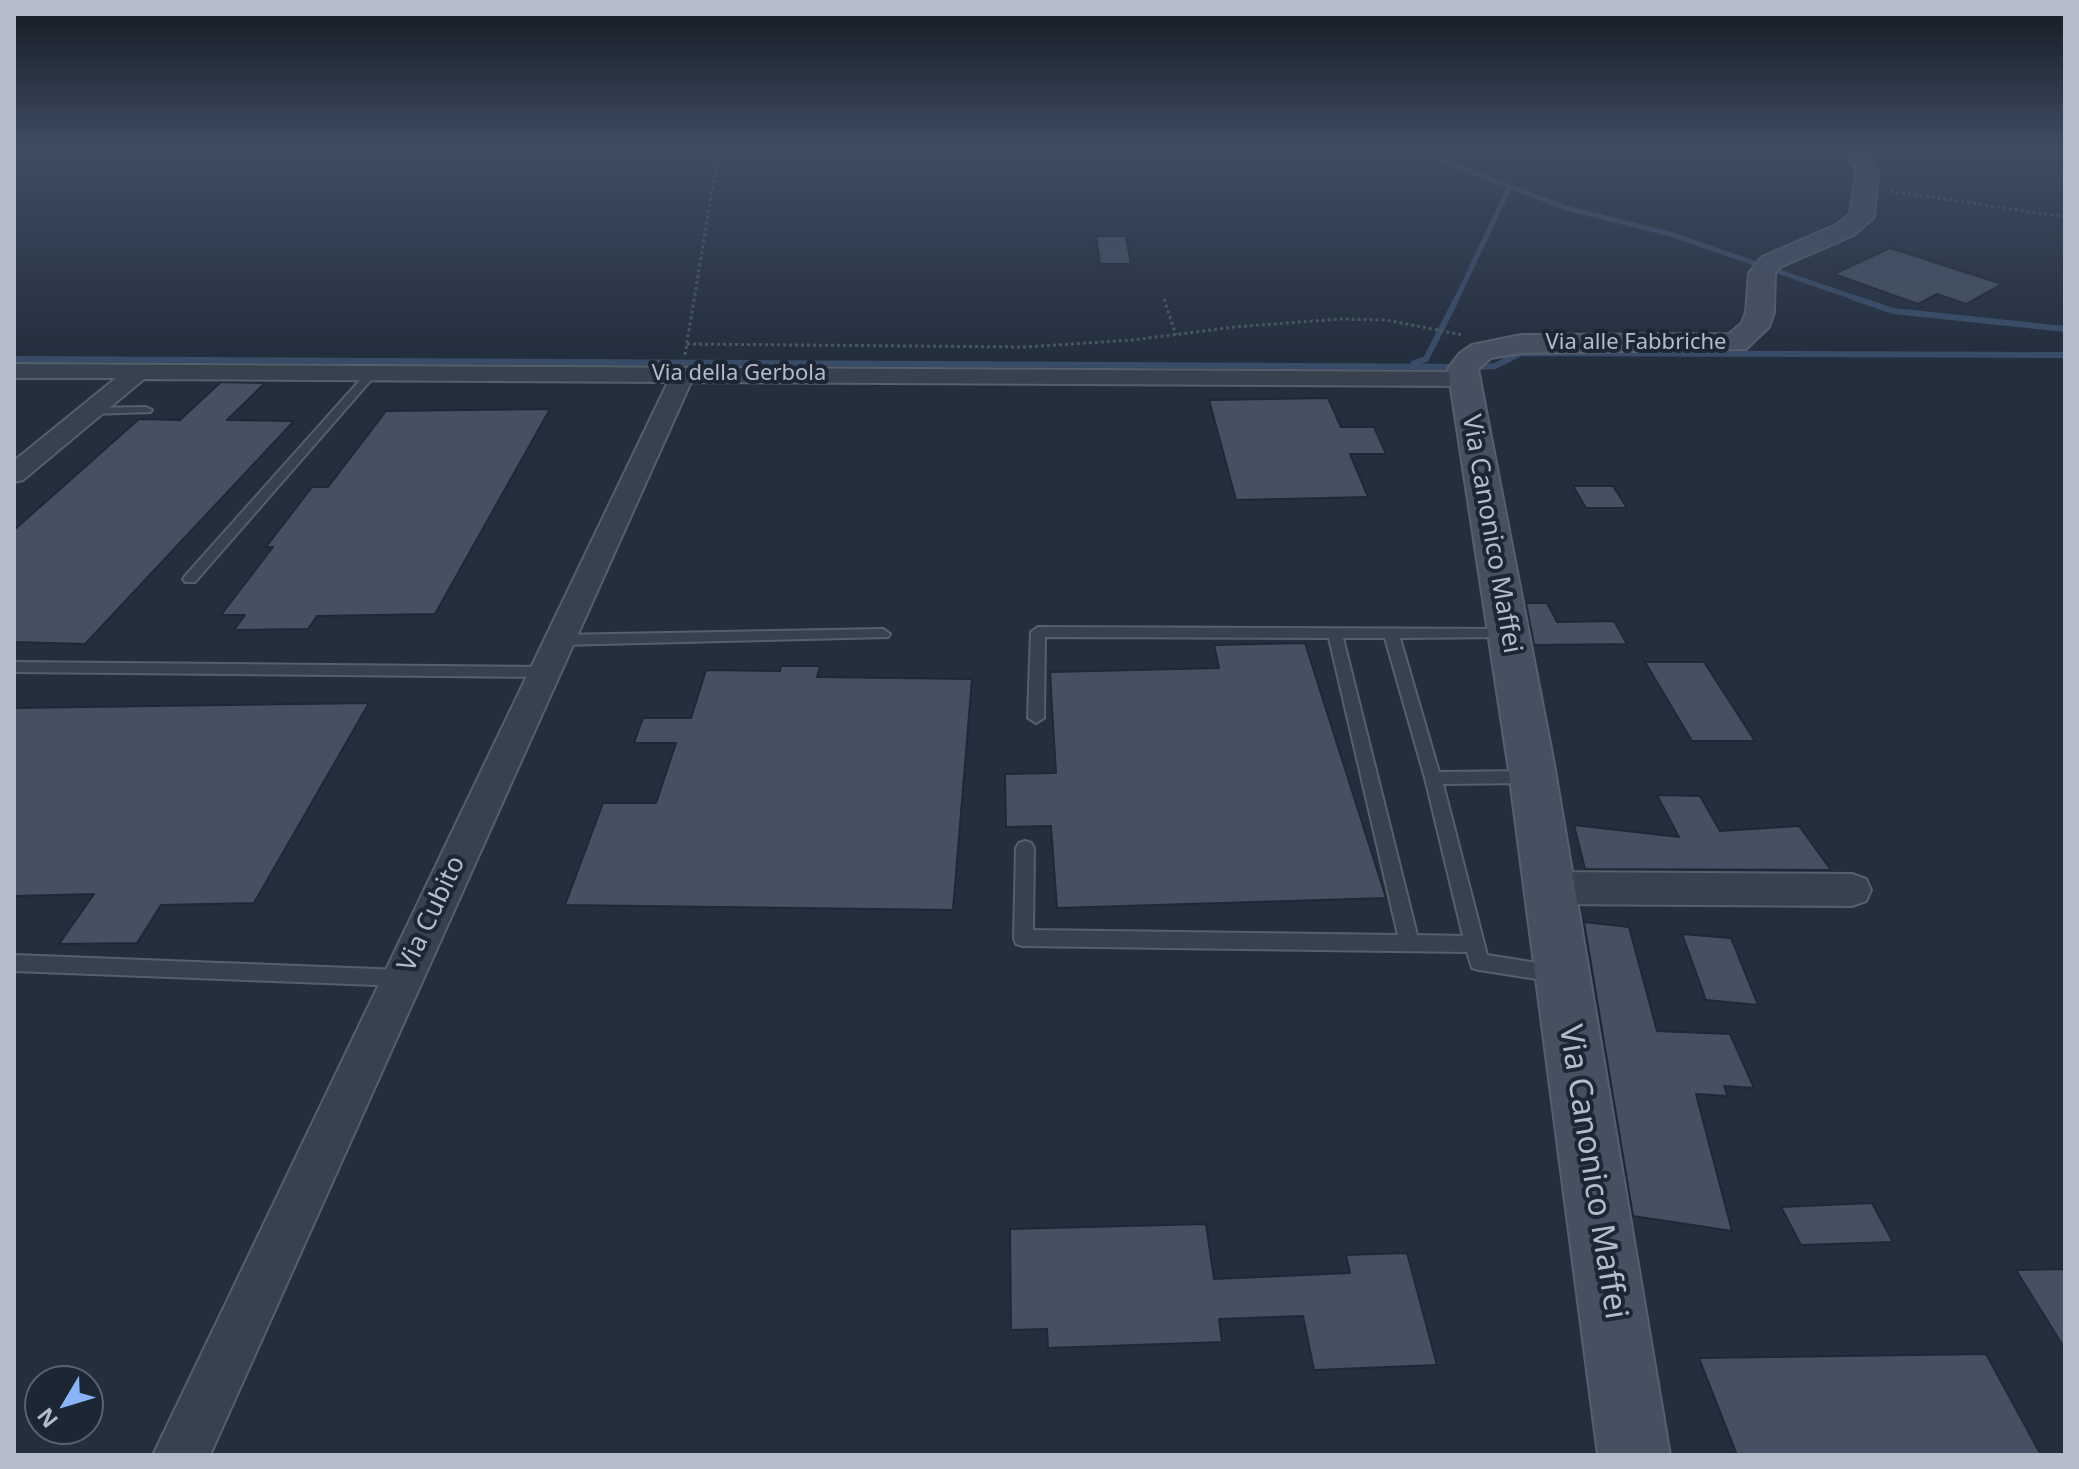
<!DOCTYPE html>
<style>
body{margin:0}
#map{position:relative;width:2079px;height:1469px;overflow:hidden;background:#242f3e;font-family:"Noto Sans",sans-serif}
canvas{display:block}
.frame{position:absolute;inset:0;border:16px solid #b4bcc9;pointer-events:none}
.north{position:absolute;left:24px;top:1365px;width:80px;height:80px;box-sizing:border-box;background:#1d2633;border:2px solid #59626f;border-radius:50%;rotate:232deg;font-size:22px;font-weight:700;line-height:32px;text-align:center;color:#b4bcc9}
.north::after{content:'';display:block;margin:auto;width:28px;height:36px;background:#8ab4f8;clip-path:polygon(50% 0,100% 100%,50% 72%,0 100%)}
</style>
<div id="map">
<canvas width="2079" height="1469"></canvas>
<div class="frame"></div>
<div class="north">N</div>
</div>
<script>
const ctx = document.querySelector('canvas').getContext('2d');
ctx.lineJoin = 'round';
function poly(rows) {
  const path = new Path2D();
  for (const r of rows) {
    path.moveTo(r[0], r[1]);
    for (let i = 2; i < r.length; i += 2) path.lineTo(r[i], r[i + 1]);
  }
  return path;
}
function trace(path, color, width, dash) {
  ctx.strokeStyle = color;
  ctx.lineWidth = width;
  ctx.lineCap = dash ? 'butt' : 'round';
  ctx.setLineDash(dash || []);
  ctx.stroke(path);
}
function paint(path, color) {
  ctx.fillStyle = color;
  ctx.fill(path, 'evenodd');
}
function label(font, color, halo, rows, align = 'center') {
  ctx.font = font + ' "Noto Sans",sans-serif';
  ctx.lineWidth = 8;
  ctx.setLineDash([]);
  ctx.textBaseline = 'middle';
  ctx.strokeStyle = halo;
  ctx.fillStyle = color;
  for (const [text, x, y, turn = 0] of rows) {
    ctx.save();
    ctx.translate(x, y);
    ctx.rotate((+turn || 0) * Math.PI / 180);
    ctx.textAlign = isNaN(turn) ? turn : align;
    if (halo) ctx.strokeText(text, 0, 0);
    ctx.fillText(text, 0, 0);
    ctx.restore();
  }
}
const streamFar1 = poly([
 [1407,147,1566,208,1670,234,1861,300],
 [1456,300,1510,186]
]);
const stream = poly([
 [1855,298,1893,311,2065,329],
 [14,359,1480,367,1495,366,1521,353,2065,355],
 [1414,363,1426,359,1457,298]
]);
const building = poly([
 [1096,236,1126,236,1131,264,1100,264,1096,236],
 [1890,248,2002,284,1966,304,1937,294,1918,304,1834,274,1890,248],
 [221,382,265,383,227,420,294,421,85,644,14,642,14,530,139,419,180,420,221,382],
 [1328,398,1341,427,1374,427,1386,454,1350,454,1368,497,1236,500,1209,400,1328,398],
 [550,409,435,614,317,616,308,629,234,630,245,615,221,615,273,547,266,547,312,487,328,487,386,411,550,409],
 [1573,486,1613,486,1627,508,1586,508,1573,486],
 [1526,603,1547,603,1557,622,1614,621,1627,644,1534,645,1526,603],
 [1305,643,1386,898,1057,908,1051,826,1006,827,1005,774,1056,773,1050,672,1219,668,1214,645,1305,643],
 [1645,662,1704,662,1755,741,1692,741,1645,662],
 [781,666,820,666,817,677,972,679,953,910,565,905,603,803,656,803,676,743,634,743,643,718,691,718,706,670,780,671,781,666],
 [369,703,254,903,161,905,137,943,59,944,94,894,14,896,14,708,369,703],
 [1657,795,1700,796,1720,831,1799,826,1831,870,1585,869,1574,825,1679,837,1657,795],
 [1584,922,1629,927,1657,1031,1730,1034,1754,1088,1724,1086,1728,1096,1696,1094,1732,1231,1633,1216,1584,922],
 [1682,934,1731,938,1758,1005,1706,1000,1682,934],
 [1872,1203,1893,1242,1801,1245,1781,1207,1872,1203],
 [1206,1224,1214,1279,1350,1273,1346,1255,1407,1253,1437,1365,1314,1370,1303,1316,1219,1319,1222,1342,1048,1348,1047,1329,1011,1330,1010,1229,1206,1224],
 [2065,1269,2065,1349,2016,1270,2065,1269],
 [1986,1354,2041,1455,1737,1455,1699,1358,1986,1354]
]);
const path = poly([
 [1890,191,2065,217],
 [1164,299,1176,335],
 [687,344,1025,347,1133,340,1234,327,1340,319,1386,320,1463,335],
 [685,355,719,147]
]);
const lane = poly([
 [369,370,378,372,195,582,185,582,183,579,185,576,369,370],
 [146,407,152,410,150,412,91,414,85,411,91,408,146,407],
 [1038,627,1513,629,1515,632,1513,635,1508,637,1400,638,1439,772,1531,771,1537,773,1539,777,1537,781,1531,783,1443,784,1487,955,1556,966,1563,968,1566,974,1563,980,1556,982,1479,970,1472,968,1467,952,1023,946,1016,944,1014,938,1016,848,1019,843,1025,841,1031,843,1034,848,1033,930,1398,935,1329,638,1045,637,1044,718,1036,723,1028,718,1031,632,1038,627],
 [1343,638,1385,638,1425,778,1463,936,1417,935,1343,638],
 [883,629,890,634,888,637,559,645,552,640,559,635,883,629],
 [14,662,544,667,552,672,544,677,14,672,14,662],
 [14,955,402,970,409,972,412,978,409,984,402,986,14,971,14,955]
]);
const street = poly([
 [14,364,1464,372,1472,374,1476,379,1472,384,1464,386,691,382,210,1455,153,1455,668,382,144,379,23,480,14,482,14,461,116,378,14,378,14,364],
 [1549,872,1852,874,1866,879,1871,890,1866,901,1852,906,1549,904,1535,899,1530,888,1535,877,1549,872]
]);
const secondary = poly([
 [1838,147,1860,147,1876,165,1878,174,1874,217,1854,235,1780,267,1775,274,1774,312,1769,327,1746,349,1521,353,1491,358,1478,369,1554,764,1670,1455,1598,1455,1508,764,1448,369,1459,354,1472,345,1521,335,1729,334,1742,323,1746,312,1749,273,1762,257,1836,225,1850,214,1856,174,1854,166,1838,147]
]);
const farStreetnames = [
 ["Via alle Fabbriche",1636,343],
 ["Via della Gerbola",739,374]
];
const streetNames = [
 ["Via Canonico Maffei",1491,534,80],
 ["Via Cubito",432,914,-65]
];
const nearStreetnames = [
 ["Via Canonico Maffei",1592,1172,81]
];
trace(streamFar1, '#394c67', 5);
trace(stream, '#394c67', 6);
paint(building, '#455162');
trace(building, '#1f2835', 2);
trace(lane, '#565f6c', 4);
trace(street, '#565f6c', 4);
trace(secondary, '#565f6c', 4);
trace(path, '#44595c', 3, [3, 3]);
paint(lane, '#38414e');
paint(street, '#38414e');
paint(secondary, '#465061');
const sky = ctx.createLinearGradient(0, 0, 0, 353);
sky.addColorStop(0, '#141a22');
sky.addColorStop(0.42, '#3f4d63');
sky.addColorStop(1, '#3f4d6300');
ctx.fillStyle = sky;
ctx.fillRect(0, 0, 2079, 353);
label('22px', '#b4bcc9', '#1d2633', farStreetnames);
label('26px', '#b4bcc9', '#1d2633', streetNames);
label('32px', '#b4bcc9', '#1d2633', nearStreetnames);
</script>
